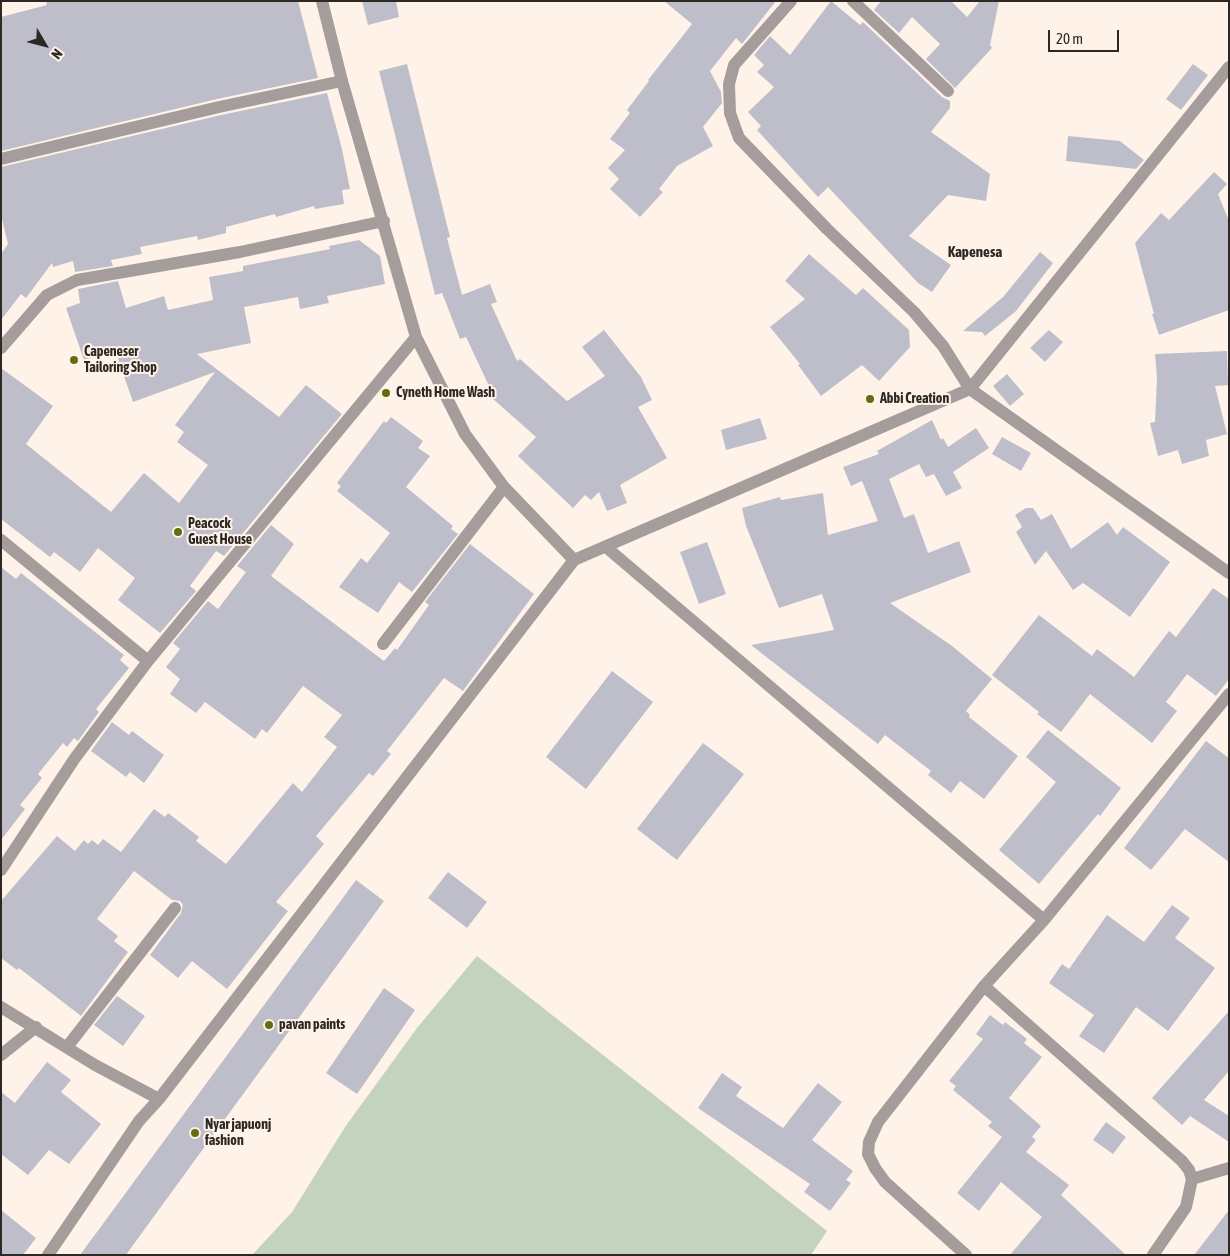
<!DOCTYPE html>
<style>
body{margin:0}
#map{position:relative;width:1230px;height:1256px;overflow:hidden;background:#fff3e9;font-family:"Asap Condensed",sans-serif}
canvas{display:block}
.frame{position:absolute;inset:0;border:2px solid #2d2824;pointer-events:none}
.north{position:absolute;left:20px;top:20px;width:50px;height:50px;-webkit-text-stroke:4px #fff3e9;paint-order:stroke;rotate:127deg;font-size:14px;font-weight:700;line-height:20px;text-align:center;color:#2d2824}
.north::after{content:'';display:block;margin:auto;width:18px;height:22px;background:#2d2824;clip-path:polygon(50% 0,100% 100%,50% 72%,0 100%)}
.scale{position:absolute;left:1048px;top:30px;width:71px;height:22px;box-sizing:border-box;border:2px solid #2d2824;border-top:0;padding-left:6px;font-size:15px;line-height:18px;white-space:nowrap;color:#2d2824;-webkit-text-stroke:4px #fff3e9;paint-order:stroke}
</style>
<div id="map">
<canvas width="1230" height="1256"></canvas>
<div class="frame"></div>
<div class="north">N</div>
<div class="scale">20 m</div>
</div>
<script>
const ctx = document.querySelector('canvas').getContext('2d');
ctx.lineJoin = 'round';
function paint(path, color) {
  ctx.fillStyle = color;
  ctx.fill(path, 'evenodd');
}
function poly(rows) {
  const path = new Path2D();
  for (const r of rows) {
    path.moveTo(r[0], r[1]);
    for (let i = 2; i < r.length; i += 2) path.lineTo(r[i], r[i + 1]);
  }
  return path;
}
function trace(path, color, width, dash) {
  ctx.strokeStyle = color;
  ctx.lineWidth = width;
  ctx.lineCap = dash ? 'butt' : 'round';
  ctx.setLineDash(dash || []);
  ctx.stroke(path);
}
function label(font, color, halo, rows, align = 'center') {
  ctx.font = font + ' "Asap Condensed",sans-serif';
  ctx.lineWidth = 4;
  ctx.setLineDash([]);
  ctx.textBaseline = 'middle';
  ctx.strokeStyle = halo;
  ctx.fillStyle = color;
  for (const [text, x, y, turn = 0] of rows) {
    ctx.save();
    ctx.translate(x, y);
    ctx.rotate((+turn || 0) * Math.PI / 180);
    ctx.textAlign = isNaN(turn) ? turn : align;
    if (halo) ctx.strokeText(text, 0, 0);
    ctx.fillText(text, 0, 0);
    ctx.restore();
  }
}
const green = poly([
 [477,956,827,1231,811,1255,252,1255,292,1212,345,1127,417,1028]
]);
const building = poly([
 [46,1,298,1,318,78,217,99,1,151,1,17,47,5],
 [362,1,396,1,399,17,368,25],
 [664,1,776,1,742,44,736,38,710,71,721,92,722,103,703,127,713,146,677,166,659,189,663,192,640,217,610,189,619,179,608,168,625,150,610,139,630,113,627,110,649,81,648,80,692,24],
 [831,1,860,25,863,22,942,97,950,101,950,108,931,132,990,174,986,201,948,195,909,236,951,265,932,292,918,283,828,187,818,197,757,130,761,126,748,112,774,87,757,72,764,65,754,55,770,36,790,55],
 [881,1,951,1,967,17,980,1,999,1,990,45,992,48,955,88,926,59,940,44,912,17,899,33,874,10],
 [407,64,450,237,447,238,462,295,490,284,497,302,491,304,517,361,520,359,567,401,605,376,582,347,604,330,641,377,652,400,638,407,667,458,620,485,627,503,607,511,599,492,591,500,585,495,573,508,518,456,536,437,484,391,489,386,466,337,460,339,442,293,435,295,379,71],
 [1193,64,1208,75,1181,110,1166,99],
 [327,93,342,149,350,189,342,190,344,204,315,209,314,206,276,217,275,214,226,227,226,233,198,240,197,236,140,247,142,254,111,260,113,266,75,272,73,261,53,267,52,263,26,298,21,294,1,320,1,254,8,244,1,215,1,167,221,115],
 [1068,136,1120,141,1144,160,1136,169,1066,161],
 [1214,172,1227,184,1218,194,1229,221,1229,310,1159,335,1152,314,1154,314,1135,243,1161,213,1169,220],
 [359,240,380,256,385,284,327,296,329,303,300,309,298,297,244,307,251,343,197,354,279,417,306,385,342,414,224,556,216,551,190,586,196,591,160,633,118,600,135,578,98,548,80,572,54,552,50,557,1,519,1,368,53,406,26,444,111,512,144,473,179,503,208,465,177,442,184,432,175,425,215,372,133,402,118,359,125,347,84,360,66,308,80,303,78,289,118,281,126,308,164,296,168,310,213,300,209,277,243,271,243,266,330,249,329,246],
 [1040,252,1053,263,1016,311,985,336,982,332,963,331,1003,297],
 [809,254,856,295,863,288,909,330,910,347,879,381,862,365,821,396,798,365,800,364,770,327,805,299,785,281],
 [1049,330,1063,342,1045,362,1030,348],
 [1227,351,1228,385,1215,386,1227,434,1206,440,1209,456,1182,464,1178,450,1158,456,1150,423,1155,422,1157,378,1155,354],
 [1007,374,1024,394,1010,406,993,386],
 [391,417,423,441,418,448,430,456,406,487,453,526,451,529,458,534,412,592,399,582,378,613,339,587,361,558,367,563,390,533,337,491,341,486,337,483,384,421,386,423],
 [760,418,767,439,726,450,721,430],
 [932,420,941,440,943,438,948,447,976,428,989,448,953,472,962,488,946,496,934,474,926,477,919,464,889,479,904,518,914,514,928,553,959,541,971,572,890,603,952,646,992,679,966,711,970,715,969,717,1018,756,984,799,960,781,951,793,928,775,931,771,885,735,878,744,751,645,834,630,822,594,779,608,746,526,742,508,780,497,781,500,823,493,828,535,878,521,862,481,851,486,843,467,879,454,877,451],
 [1002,437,1031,453,1021,471,992,454],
 [1026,508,1033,508,1041,520,1052,514,1071,549,1108,522,1117,535,1123,527,1170,562,1130,617,1083,583,1073,590,1046,551,1035,565,1016,532,1022,527,1015,515],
 [271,525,294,544,271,576,384,661,395,648,397,650,429,605,425,602,470,544,534,594,463,691,444,678,387,751,391,754,373,776,369,773,316,836,324,844,276,902,288,911,227,989,192,961,178,978,150,955,181,913,183,905,180,901,172,900,134,871,97,919,118,936,114,941,128,952,81,1016,19,968,17,970,1,958,1,901,57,836,75,851,84,840,88,844,92,840,98,845,103,839,121,852,154,809,165,817,168,813,199,837,196,841,226,864,293,783,302,792,337,747,324,737,342,715,303,686,267,733,262,729,255,739,205,702,196,713,170,694,180,679,166,667,180,649,173,643,208,601,218,609,246,572,237,566],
 [707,542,726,594,699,604,680,552],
 [1,567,16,579,21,573,124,655,120,660,129,668,96,709,99,712,78,741,74,738,67,747,63,743,38,774,42,778,20,805,25,809,1,840],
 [1213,588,1229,599,1229,679,1216,696,1187,674,1166,702,1177,711,1152,743,1090,694,1061,732,1037,714,1039,712,992,675,1039,615,1092,656,1097,649,1134,677,1169,631,1176,637],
 [612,671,653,702,586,789,546,757],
 [112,722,129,735,132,731,164,755,144,783,130,772,126,777,91,751],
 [1048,730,1121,788,1100,816,1098,814,1039,884,999,850,1056,782,1026,757],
 [1206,741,1229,758,1229,862,1185,829,1151,870,1124,848],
 [703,743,744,774,677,860,637,829],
 [448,872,487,902,467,928,428,898],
 [356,880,384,901,144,1230,126,1255,80,1255],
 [1172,905,1190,918,1175,938,1215,968,1168,1031,1136,1007,1104,1053,1079,1036,1094,1015,1049,983,1062,964,1069,969,1107,915,1144,942],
 [384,988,415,1010,357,1094,326,1073],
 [117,996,145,1016,123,1046,94,1025],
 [1229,1011,1229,1071,1204,1100,1229,1116,1229,1142,1190,1116,1182,1125,1152,1098],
 [990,1015,1003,1025,1005,1022,1027,1039,1024,1043,1042,1057,1009,1098,1041,1126,1032,1137,1036,1140,1026,1152,1069,1185,1061,1195,1126,1255,1010,1255,1042,1217,1001,1182,979,1211,957,1193,1002,1137,988,1126,992,1122,953,1090,956,1086,949,1081,983,1039,976,1034],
 [47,1062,71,1080,61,1092,101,1124,69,1164,49,1150,28,1175,1,1154,1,1092,15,1103],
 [722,1073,742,1087,736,1096,783,1128,818,1083,842,1102,812,1140,853,1171,846,1180,851,1183,830,1211,804,1192,810,1184,698,1108],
 [1106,1122,1126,1137,1113,1154,1093,1140],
 [1,1210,36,1238,23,1255,1,1255],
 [1229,1210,1229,1255,1194,1255]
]);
const minor = poly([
 [322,1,342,81,416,337,465,434,504,487,574,560],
 [791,1,734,65,729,84,730,113,739,138,827,229,914,312,943,346,970,389,1229,573],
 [853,1,948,91],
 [1,159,219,107,342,81],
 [1,348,47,295,77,280,240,252,384,221],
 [1,540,148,661],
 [606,547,1044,920],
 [383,644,504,487],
 [1,870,75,758,148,661,416,337],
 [984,986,1182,1161,1189,1170,1192,1179,1186,1207,1153,1255],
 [1,1007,95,1065,159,1099],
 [67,1047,175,908],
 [1,1055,36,1027],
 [1192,1179,1229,1168],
 [48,1255,139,1121,159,1099,574,560,970,389,1229,67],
 [966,1255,885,1182,875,1168,868,1154,869,1142,878,1122,984,986,1044,920,1229,694]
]);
const markers = [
 [74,360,5,"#656c0f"],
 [386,393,5,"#656c0f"],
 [870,399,5,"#656c0f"],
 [178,532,5,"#656c0f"],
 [269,1025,5,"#656c0f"],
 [195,1133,5,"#656c0f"]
];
const poiNames = [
 ["Capeneser",84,352],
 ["Tailoring Shop",84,368],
 ["Cyneth Home Wash",396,393],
 ["Abbi Creation",880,399],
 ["Peacock",188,524],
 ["Guest House",188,540],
 ["pavan paints",279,1025],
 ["Nyar japuonj",205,1125],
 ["fashion",205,1141]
];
const neighbourhoodNames = [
 ["Kapenesa",975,252]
];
paint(green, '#c3d3c0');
paint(building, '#bebecb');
trace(minor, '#a49d9c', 12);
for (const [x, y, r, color] of markers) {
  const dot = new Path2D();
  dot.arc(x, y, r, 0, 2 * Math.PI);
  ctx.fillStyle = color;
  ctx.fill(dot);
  trace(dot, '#fff3e9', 2);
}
label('bold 14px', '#2d2824', '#fff3e9', poiNames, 'left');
label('bold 15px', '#2d2824', '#fff3e9', neighbourhoodNames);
</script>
